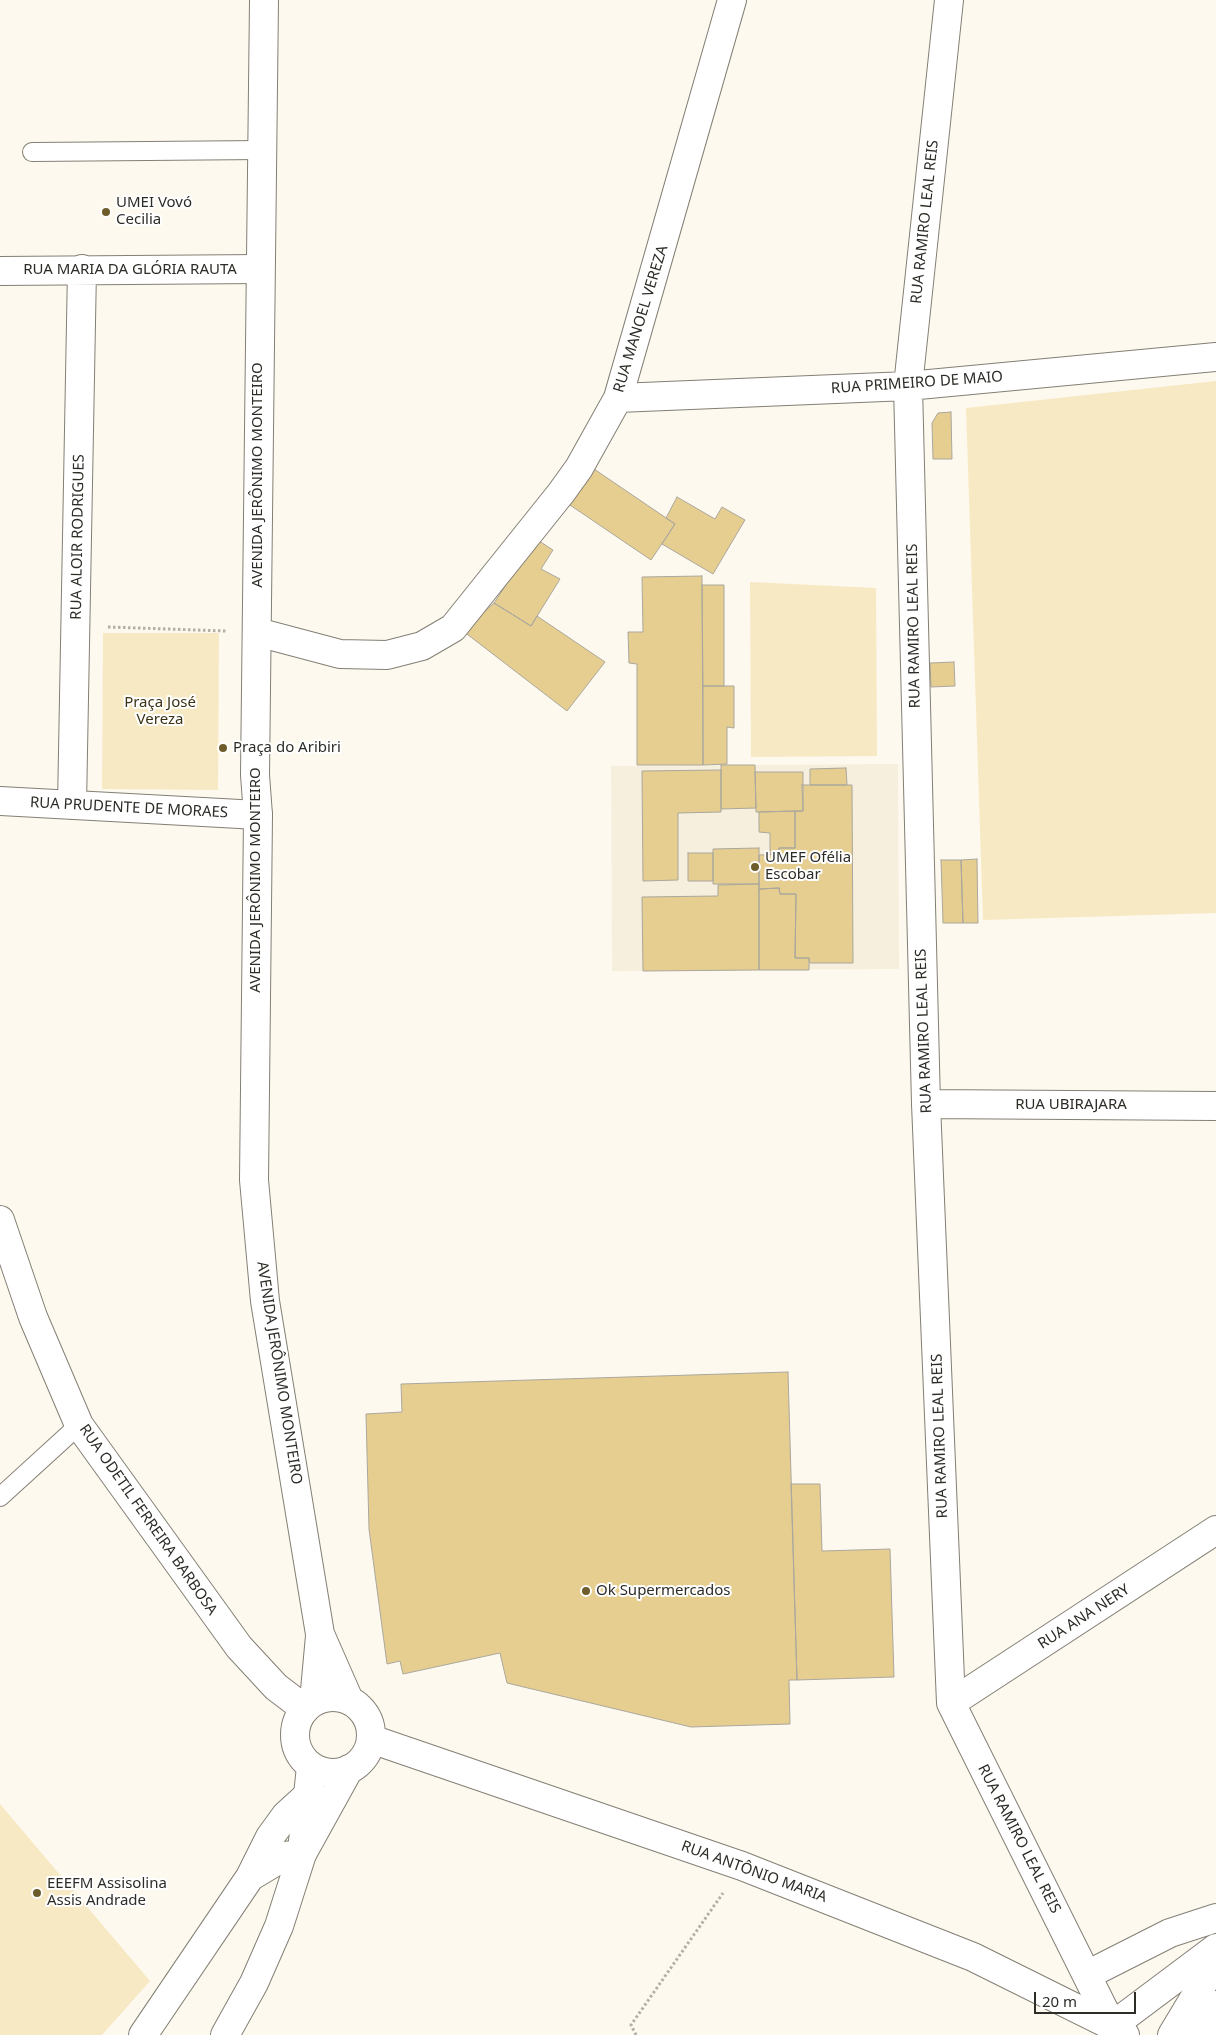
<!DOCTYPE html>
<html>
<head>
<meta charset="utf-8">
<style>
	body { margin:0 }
	#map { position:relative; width:1216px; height:2035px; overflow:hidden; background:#fef9ee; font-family:"Noto Sans",sans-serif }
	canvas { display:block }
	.scale { position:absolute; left:1034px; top:1992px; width:102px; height:22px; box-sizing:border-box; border:2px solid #2d2c27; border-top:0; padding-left:6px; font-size:15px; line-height:18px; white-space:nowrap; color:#2d2c27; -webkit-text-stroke:4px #fff; paint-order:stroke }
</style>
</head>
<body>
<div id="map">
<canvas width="1216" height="2035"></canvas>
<div class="scale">20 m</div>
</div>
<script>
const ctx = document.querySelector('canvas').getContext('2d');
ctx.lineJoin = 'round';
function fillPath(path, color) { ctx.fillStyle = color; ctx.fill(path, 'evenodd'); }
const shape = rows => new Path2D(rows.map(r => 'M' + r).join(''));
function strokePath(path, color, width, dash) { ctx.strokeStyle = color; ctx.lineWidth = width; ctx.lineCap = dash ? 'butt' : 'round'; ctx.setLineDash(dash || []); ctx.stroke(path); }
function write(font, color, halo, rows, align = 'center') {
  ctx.font = font + ' "Noto Sans",sans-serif'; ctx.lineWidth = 4; ctx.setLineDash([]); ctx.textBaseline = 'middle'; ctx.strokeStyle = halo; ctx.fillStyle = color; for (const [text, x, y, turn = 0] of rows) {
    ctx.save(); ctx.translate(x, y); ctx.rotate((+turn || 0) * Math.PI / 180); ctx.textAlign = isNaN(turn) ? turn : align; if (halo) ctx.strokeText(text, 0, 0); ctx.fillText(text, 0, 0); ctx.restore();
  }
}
const built = shape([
	[898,764,899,969,612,971,611,766]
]);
const green = shape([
	[1216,381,1216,913,983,920,966,408],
	[750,582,876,588,877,756,751,757],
	[103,633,219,633,218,790,102,789],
	[0,1804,150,1981,102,2035,0,2035]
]);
const building = shape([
	[951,412,952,459,933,459,932,423,938,413,951,412],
	[594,469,675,524,651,560,567,503,594,469],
	[677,497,715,519,722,507,745,520,713,574,662,544,675,524,666,518,677,497],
	[536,539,553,550,541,569,560,579,531,626,494,603,536,539],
	[702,576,703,765,637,765,637,664,629,663,628,632,643,632,642,577,702,576],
	[702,585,724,585,724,686,703,686,702,585],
	[494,603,531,626,537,616,605,662,567,711,463,631,494,603],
	[954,662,955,686,931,687,930,663,954,662],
	[703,686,734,686,734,728,727,727,727,764,703,765,703,686],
	[721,765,755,765,756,808,721,809,721,765],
	[846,768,847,785,810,785,810,769,846,768],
	[721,770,721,812,678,813,678,880,643,881,642,771,721,770],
	[755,772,803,772,803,811,756,812,755,772],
	[802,785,852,785,853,963,810,963,809,958,795,958,796,894,780,894,779,888,759,889,759,855,779,854,779,848,795,848,795,811,803,811,802,785],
	[795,811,795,848,779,848,779,854,770,854,770,833,759,832,759,812,795,811],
	[759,848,759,884,713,884,713,849,759,848],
	[688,853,713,853,713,881,688,881,688,853],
	[977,859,978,923,963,923,961,860,977,859],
	[941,860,961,860,963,923,943,923,941,860],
	[759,884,759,970,643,971,642,897,718,896,718,885,759,884],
	[779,888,780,894,796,894,795,958,809,958,809,970,759,970,759,889,779,888],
	[788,1372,797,1680,789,1680,790,1724,691,1727,507,1683,500,1653,403,1674,400,1661,387,1664,369,1529,366,1414,402,1412,401,1384,788,1372],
	[791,1484,820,1484,822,1551,890,1549,894,1677,797,1680,791,1484]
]);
const path = shape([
	[108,627,226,631],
	[636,2035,631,2025,723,1893]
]);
const lane = shape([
	[32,152,262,150],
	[0,1497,79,1425]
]);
const street = shape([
	[949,0,908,386,926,1104,951,1703,1112,2026,1216,1948],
	[0,271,260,269],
	[618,398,908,386,1216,357],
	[257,632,340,654,387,655,422,646,453,628,561,493,579,468,618,398,732,0],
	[0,801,258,815],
	[72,805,82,269],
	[926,1104,1216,1106],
	[0,1220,33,1317,79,1425,239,1647,276,1687,305,1709],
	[951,1703,1216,1530],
	[250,1877,285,1856,302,1854],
	[1087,1975,1170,1933,1216,1918],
	[143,2035,250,1877,270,1837,286,1815,308,1795]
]);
const secondary = shape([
	[264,0,255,775,258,815,254,1180,265,1301,320,1634,349,1700],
	'295 1735a38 38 0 1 1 76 0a38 38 0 1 1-76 0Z',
	[314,1701,320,1636],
	[371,1739,742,1866,973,1957,1112,2026,1125,2035],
	[303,1841,311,1767],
	[225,2035,254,1983,279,1926,302,1854,349,1769],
	[1172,2035,1216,1962],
	[1200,2035,1216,2005]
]);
const markers = [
	[106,212,5,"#6e5c2a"],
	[223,748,5,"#6e5c2a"],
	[755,867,5,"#6e5c2a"],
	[586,1591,5,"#6e5c2a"],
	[37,1893,5,"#6e5c2a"]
];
const poiNames = [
	["UMEI Vovó",116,203],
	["Cecilia",116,220],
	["Praça do Aribiri",233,748],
	["UMEF Ofélia",765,858],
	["Escobar",765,875],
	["Ok Supermercados",596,1591],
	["EEEFM Assisolina",47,1884],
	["Assis Andrade",47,1901]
];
const streetNames = [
	["RUA RAMIRO LEAL REIS",925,222,-84],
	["RUA MARIA DA GLÓRIA RAUTA",130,270],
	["RUA MANOEL VEREZA",641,319,-73],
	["RUA PRIMEIRO DE MAIO",917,383,-4],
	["AVENIDA JERÔNIMO MONTEIRO",258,475,-90],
	["RUA ALOIR RODRIGUES",78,537,-89],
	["RUA RAMIRO LEAL REIS",914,626,-91],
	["RUA PRUDENTE DE MORAES",129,808,3],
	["AVENIDA JERÔNIMO MONTEIRO",256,880,-90],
	["RUA RAMIRO LEAL REIS",924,1031,-92],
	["RUA UBIRAJARA",1071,1105],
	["AVENIDA JERÔNIMO MONTEIRO",279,1373,81],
	["RUA RAMIRO LEAL REIS",940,1436,-92],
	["RUA ODETIL FERREIRA BARBOSA",148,1520,55],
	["RUA ANA NERY",1084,1617,-33],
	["RUA RAMIRO LEAL REIS",1019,1839,63],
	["RUA ANTÔNIO MARIA",754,1872,20]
];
const parkNames = [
	["Praça José",160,703],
	["Vereza",160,720]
];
fillPath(built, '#f6efdd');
fillPath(green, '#f7e9c4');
fillPath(building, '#e5ce90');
strokePath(building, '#aba79d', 1);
strokePath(lane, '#837f75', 20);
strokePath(street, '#837f75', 30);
strokePath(secondary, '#837f75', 30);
strokePath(path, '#b2afa6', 3, [2.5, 2.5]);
strokePath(lane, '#fff', 18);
strokePath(street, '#fff', 28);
strokePath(secondary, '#fff', 28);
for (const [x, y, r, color] of markers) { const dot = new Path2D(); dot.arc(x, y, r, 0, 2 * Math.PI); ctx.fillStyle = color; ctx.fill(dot); strokePath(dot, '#fff', 2); }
write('15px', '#2d2c27', '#fff', poiNames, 'left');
write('15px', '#2d2c27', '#fff', streetNames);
write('15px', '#3b3115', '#fff', parkNames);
</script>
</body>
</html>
